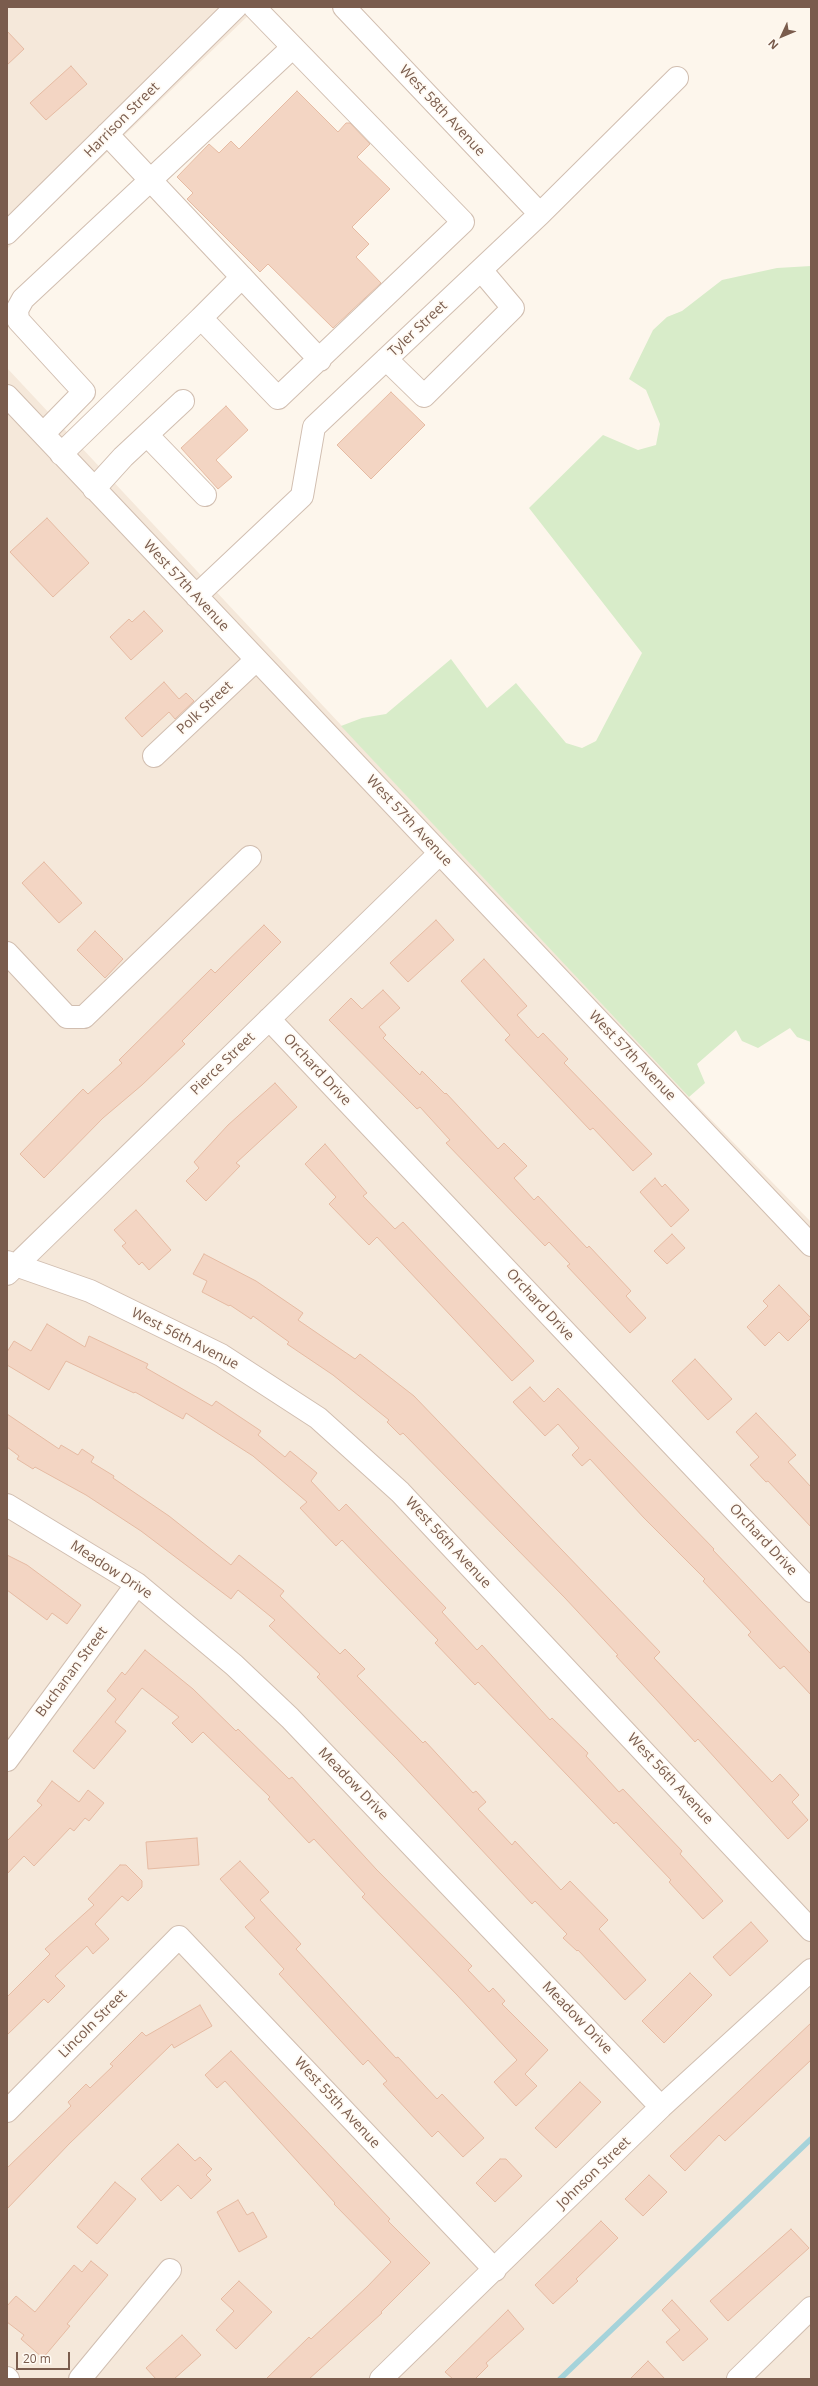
<!DOCTYPE html>
<html>
<head>
<meta charset="utf-8">
<style>
	body { margin:0 }
	#map { position:relative; width:818px; height:2386px; overflow:hidden; background:#fdf6ec; font-family:"Open Sans",sans-serif }
	canvas { display:block }
	.frame { position:absolute; inset:0; border:8px solid #7a5c4d; pointer-events:none }
	.north { position:absolute; left:762px; top:16px; width:40px; height:40px; -webkit-text-stroke:3px #fffaf3; paint-order:stroke; rotate:226deg; font-size:11px; font-weight:700; line-height:16px; text-align:center; color:#7a5c4d }
	.north::after { content:''; display:block; margin:auto; width:14px; height:18px; background:#7a5c4d; clip-path:polygon(50% 0,100% 100%,50% 72%,0 100%) }
	.scale { position:absolute; left:16px; top:2352px; width:54px; height:18px; box-sizing:border-box; border:2px solid #7a5c4d; border-top:0; padding-left:5px; font-size:12px; line-height:14px; white-space:nowrap; color:#7a5c4d; -webkit-text-stroke:3px #fffaf3; paint-order:stroke }
</style>
</head>
<body>
<div id="map">
<canvas width="818" height="2386"></canvas>
<div class="frame"></div>
<div class="north">N</div>
<div class="scale">20 m</div>
</div>
<script>
const ctx = document.querySelector('canvas').getContext('2d');
ctx.lineJoin = 'round';
function fillPath(path, color) { ctx.fillStyle = color; ctx.fill(path, 'evenodd'); }
const shape = rows => new Path2D(rows.map(r => 'M' + r).join(''));
function strokePath(path, color, width, dash) { ctx.strokeStyle = color; ctx.lineWidth = width; ctx.lineCap = dash ? 'butt' : 'round'; ctx.setLineDash(dash || []); ctx.stroke(path); }
function write(font, color, halo, rows, align = 'center') {
  ctx.font = font + ' "Open Sans",sans-serif'; ctx.lineWidth = 3.5; ctx.setLineDash([]); ctx.textBaseline = 'middle'; ctx.strokeStyle = halo; ctx.fillStyle = color; for (const [text, x, y, turn = 0] of rows) {
    ctx.save(); ctx.translate(x, y); ctx.rotate((+turn || 0) * Math.PI / 180); ctx.textAlign = isNaN(turn) ? turn : align; if (halo) ctx.strokeText(text, 0, 0); ctx.fillText(text, 0, 0); ctx.restore();
  }
}
const residential = shape([
	[7,7,257,7,7,249],
	[7,368,689,1097,811,1222,811,2379,7,2379]
]);
const green = shape([
	[811,266,811,1042,797,1037,790,1028,758,1048,742,1041,736,1030,697,1064,705,1083,689,1097,341,726,362,718,386,714,451,659,487,708,516,683,566,743,582,748,596,741,642,653,529,508,603,435,638,450,656,445,660,424,646,390,629,379,653,330,667,317,682,311,722,280,777,268]
]);
const stream = shape([
	[560,2379,811,2139]
]);
const building = shape([
	[7,31,24,49,7,65,7,31],
	[71,66,87,84,46,120,30,103,71,66],
	[297,91,338,132,346,123,350,123,370,144,357,157,390,189,352,227,369,244,356,257,381,283,333,328,268,264,260,272,187,199,193,193,177,177,209,144,219,153,231,141,239,149,297,91],
	[391,392,425,425,371,479,337,445,391,392],
	[226,406,248,430,216,460,232,477,218,489,181,448,226,406],
	[47,518,89,563,53,597,10,552,47,518],
	[144,611,163,631,131,660,110,637,129,619,132,622,144,611],
	[164,682,179,699,186,693,194,701,175,719,169,712,142,737,125,718,164,682],
	[44,862,82,903,59,923,22,883,44,862],
	[436,920,454,940,408,982,390,963,436,920],
	[264,925,281,942,182,1041,185,1044,142,1085,103,1118,44,1178,20,1154,83,1089,88,1094,122,1063,119,1060,211,969,215,973,264,925],
	[95,931,123,959,105,978,77,950,95,931],
	[484,959,527,1006,517,1015,538,1038,543,1033,568,1059,564,1063,652,1154,633,1171,593,1128,590,1130,505,1040,510,1035,461,981,484,959],
	[383,990,400,1008,379,1027,386,1035,383,1038,420,1075,422,1071,445,1094,446,1093,498,1149,504,1143,527,1166,514,1178,534,1200,538,1196,587,1248,589,1246,631,1291,626,1296,646,1318,630,1333,567,1266,570,1264,549,1242,545,1246,446,1143,450,1140,420,1107,417,1109,329,1020,351,998,362,1009,383,990],
	[275,1083,297,1107,236,1163,240,1166,206,1201,186,1181,199,1168,194,1162,228,1125,275,1083],
	[325,1144,367,1193,363,1196,395,1229,403,1222,534,1361,512,1381,377,1237,369,1245,329,1204,336,1197,305,1164,325,1144],
	[655,1178,662,1187,665,1184,689,1210,671,1227,640,1192,655,1178],
	[136,1210,171,1250,149,1270,142,1262,139,1265,122,1246,126,1243,114,1230,136,1210],
	[672,1234,685,1248,667,1264,654,1251,672,1234],
	[204,1254,256,1281,303,1313,298,1320,355,1359,360,1354,414,1396,660,1652,654,1658,772,1782,780,1774,799,1795,792,1802,808,1820,788,1839,698,1739,695,1742,654,1697,616,1656,618,1655,565,1598,403,1433,400,1435,387,1422,389,1420,333,1375,287,1344,289,1342,253,1316,251,1319,230,1305,229,1306,202,1292,207,1281,193,1274,204,1254],
	[779,1285,811,1318,788,1341,779,1332,765,1346,747,1327,768,1306,763,1301,779,1285],
	[47,1324,85,1347,89,1336,148,1364,146,1368,212,1406,216,1401,261,1431,258,1435,285,1457,290,1451,317,1473,311,1481,339,1511,346,1504,446,1608,442,1612,477,1650,482,1645,550,1720,552,1718,588,1753,586,1756,619,1792,623,1789,682,1851,680,1854,723,1901,703,1919,669,1882,671,1880,616,1822,614,1824,478,1682,475,1685,435,1643,438,1640,342,1540,336,1546,300,1508,307,1502,253,1456,186,1413,183,1419,135,1392,134,1393,66,1361,49,1390,7,1365,7,1352,14,1341,31,1351,47,1324],
	[695,1359,732,1399,708,1420,672,1381,695,1359],
	[530,1387,544,1402,558,1388,714,1549,713,1550,811,1654,811,1695,784,1666,780,1669,748,1635,751,1632,703,1581,705,1579,644,1518,590,1459,582,1466,572,1455,579,1448,558,1424,545,1436,513,1402,530,1387],
	[756,1413,796,1455,788,1462,811,1487,811,1527,768,1481,766,1482,750,1465,759,1457,736,1432,756,1413],
	[7,1414,59,1449,61,1445,78,1455,82,1449,94,1457,91,1462,114,1476,113,1478,169,1516,231,1565,239,1555,284,1591,280,1596,340,1654,345,1649,365,1669,357,1676,423,1743,425,1741,473,1793,476,1791,486,1802,478,1809,512,1845,515,1841,561,1890,570,1881,608,1920,599,1929,646,1980,625,2000,578,1950,577,1951,563,1938,567,1934,535,1901,532,1904,397,1759,317,1677,320,1674,269,1626,275,1620,238,1590,231,1599,141,1531,86,1495,35,1467,33,1469,17,1459,19,1456,7,1447,7,1414],
	[7,1555,27,1565,81,1605,67,1624,52,1613,47,1620,7,1590,7,1555],
	[145,1650,193,1689,236,1731,238,1729,289,1779,292,1777,376,1869,472,1966,468,1970,489,1992,493,1988,505,2001,502,2004,548,2050,525,2074,537,2086,516,2106,494,2082,517,2060,457,1995,362,1897,365,1894,314,1839,309,1843,268,1799,270,1797,203,1732,192,1743,172,1723,179,1717,142,1688,115,1722,126,1731,94,1769,73,1751,116,1699,107,1691,122,1672,125,1675,145,1650],
	[52,1781,79,1802,88,1790,104,1803,89,1821,85,1818,74,1831,70,1828,34,1866,24,1856,7,1874,7,1841,42,1805,37,1801,52,1781],
	[197,1838,199,1865,148,1869,146,1842,197,1838],
	[240,1861,269,1892,260,1900,301,1944,296,1949,396,2058,398,2057,437,2099,442,2094,484,2138,463,2157,438,2131,432,2137,383,2084,387,2081,368,2060,363,2065,279,1974,284,1969,245,1927,255,1918,220,1879,240,1861],
	[120,1865,126,1865,142,1881,142,1887,128,1901,122,1896,95,1924,109,1939,93,1954,87,1946,55,1976,65,1986,48,2003,44,1999,7,2035,7,1997,50,1954,45,1949,94,1905,88,1899,120,1865],
	[751,1922,768,1941,730,1976,713,1957,751,1922],
	[690,1973,712,1995,664,2043,642,2021,690,1973],
	[200,2005,212,2026,174,2048,172,2044,69,2144,7,2209,7,2168,71,2106,68,2102,86,2084,90,2088,113,2066,110,2064,142,2032,146,2036,200,2005],
	[811,2023,811,2060,725,2141,719,2135,685,2171,670,2156,811,2023],
	[231,2051,390,2219,388,2221,430,2263,381,2312,382,2313,309,2379,266,2379,309,2337,311,2339,367,2287,391,2262,334,2204,335,2203,225,2081,217,2088,205,2075,231,2051],
	[580,2082,601,2102,556,2148,535,2128,580,2082],
	[178,2144,195,2161,200,2157,212,2169,206,2175,211,2180,191,2199,178,2185,161,2201,141,2179,178,2144],
	[500,2159,506,2159,522,2176,495,2202,476,2183,500,2159],
	[649,2175,667,2192,643,2216,625,2199,649,2175],
	[115,2182,136,2199,97,2244,77,2227,115,2182],
	[238,2200,247,2215,253,2212,267,2237,239,2252,217,2212,238,2200],
	[601,2221,618,2238,576,2279,578,2281,553,2304,535,2285,601,2221],
	[791,2229,809,2248,728,2321,710,2301,791,2229],
	[91,2261,108,2275,67,2324,70,2326,43,2358,21,2339,24,2335,7,2322,7,2306,16,2296,35,2312,74,2265,82,2272,91,2261],
	[239,2281,272,2312,236,2349,216,2330,234,2311,221,2299,239,2281],
	[672,2300,708,2339,683,2361,666,2342,680,2330,662,2310,672,2300],
	[508,2310,524,2329,486,2363,488,2366,475,2379,453,2379,445,2372,508,2310],
	[182,2335,201,2355,174,2379,156,2379,146,2368,182,2335],
	[648,2361,665,2379,630,2379,648,2361]
]);
const minor = shape([
	[344,7,540,214],
	[107,134,320,360],
	[7,233,236,7],
	[201,318,242,277],
	[386,359,424,396,513,308,481,270],
	[7,396,811,1245],
	[43,434,84,392,18,320,17,310,23,299,293,47],
	[147,435,205,495],
	[61,454,201,318,278,398,463,222,254,7],
	[94,489,123,457,183,401],
	[196,596,302,496,314,427,540,214,677,78],
	[154,756,256,660],
	[7,953,67,1017,84,1017,250,857],
	[269,1019,811,1591],
	[7,1262,90,1291,221,1355,318,1418,400,1492,811,1930],
	[7,1274,439,854],
	[7,1505,137,1584,234,1665,290,1718,661,2107],
	[7,1760,137,1584],
	[7,2111,179,1937,495,2270],
	[7,2378,8,2379],
	[80,2379,170,2270],
	[381,2379,661,2107,811,1970],
	[738,2379,811,2308]
]);
const streetNames = [
	["West 58th Avenue",442,111,47],
	["Harrison Street",122,120,-45],
	["Tyler Street",418,329,-43],
	["West 57th Avenue",186,586,47],
	["Polk Street",205,708,-43],
	["West 57th Avenue",409,821,47],
	["West 57th Avenue",632,1056,46],
	["Pierce Street",223,1064,-44],
	["Orchard Drive",317,1070,47],
	["Orchard Drive",540,1305,47],
	["West 56th Avenue",185,1339,27],
	["Orchard Drive",763,1540,47],
	["West 56th Avenue",448,1543,47],
	["Meadow Drive",111,1570,33],
	["Buchanan Street",72,1672,-53],
	["West 56th Avenue",670,1779,47],
	["Meadow Drive",353,1784,46],
	["Meadow Drive",577,2018,46],
	["Lincoln Street",93,2024,-45],
	["West 55th Avenue",337,2103,47],
	["Johnson Street",594,2173,-44]
];
fillPath(residential, '#f5e8da');
fillPath(green, '#d8ecc9');
strokePath(stream, '#a5d3da', 5.5);
fillPath(building, '#f3d5c3');
strokePath(building, '#e6bba3', 1);
strokePath(minor, '#d1beb0', 24);
strokePath(minor, '#fff', 22);
write('14px', '#7a5c4d', '#fffaf3', streetNames);
</script>
</body>
</html>
